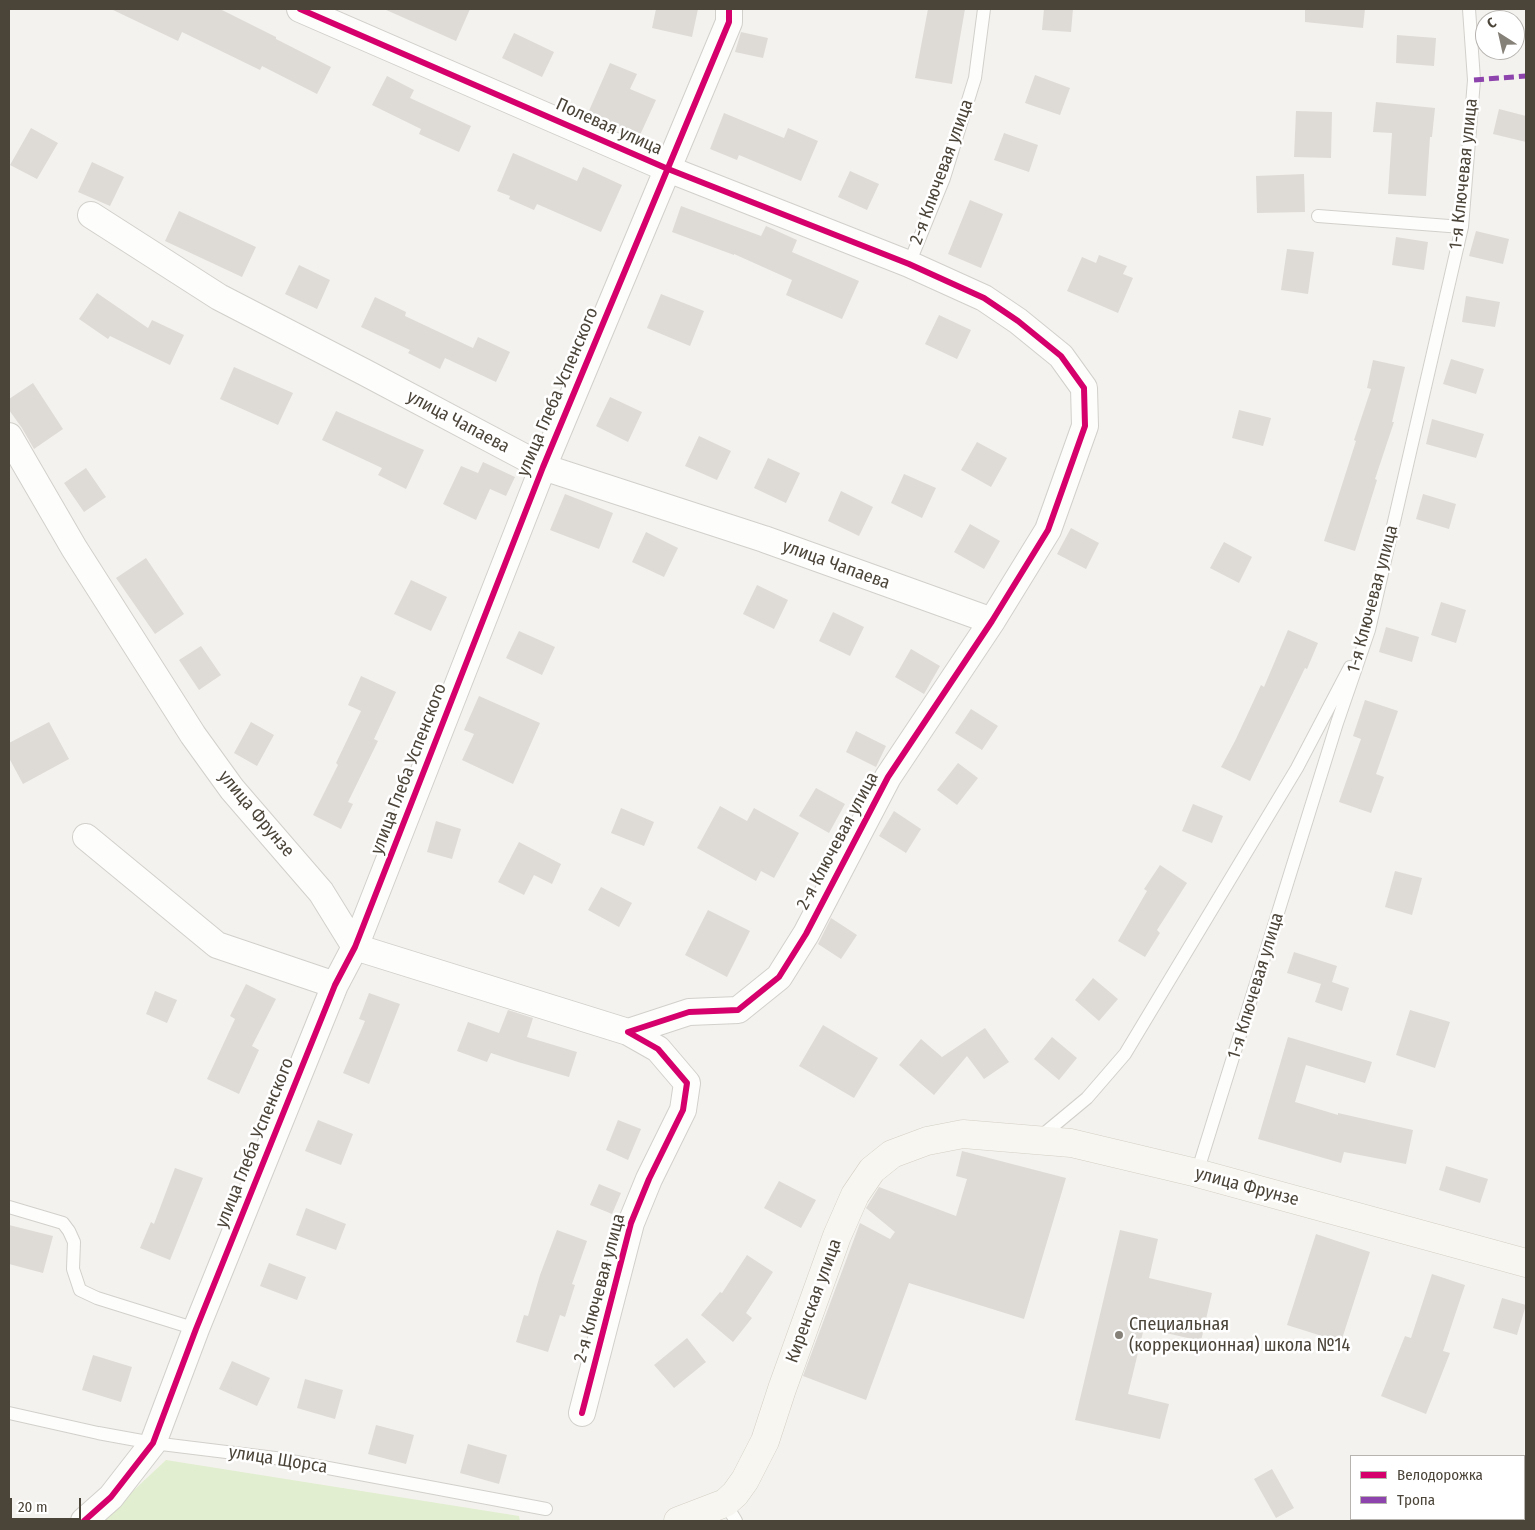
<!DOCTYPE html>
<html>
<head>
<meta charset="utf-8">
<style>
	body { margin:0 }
	#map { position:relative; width:1535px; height:1530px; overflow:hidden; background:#f4f2ee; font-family:"Fira Sans Condensed",sans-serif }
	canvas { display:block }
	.frame { position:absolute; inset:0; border:10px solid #4b4439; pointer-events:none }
	.legend { position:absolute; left:1350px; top:1455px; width:175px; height:65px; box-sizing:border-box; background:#fff; border:1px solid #b7b4b0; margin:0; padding:6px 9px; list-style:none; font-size:15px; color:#4b4439 }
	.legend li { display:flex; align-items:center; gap:10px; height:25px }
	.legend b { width:25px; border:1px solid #b7b4b0 }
	.north { position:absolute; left:1475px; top:10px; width:50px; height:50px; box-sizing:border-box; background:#fff; border:1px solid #b7b4b0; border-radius:50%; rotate:325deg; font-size:14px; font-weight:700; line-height:20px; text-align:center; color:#4b4439 }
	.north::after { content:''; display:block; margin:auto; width:18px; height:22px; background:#868178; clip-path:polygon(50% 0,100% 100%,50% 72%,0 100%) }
	.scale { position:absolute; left:10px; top:1498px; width:71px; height:22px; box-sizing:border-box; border:2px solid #4b4439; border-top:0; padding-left:6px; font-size:15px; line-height:18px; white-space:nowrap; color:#4b4439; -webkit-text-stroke:4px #fff; paint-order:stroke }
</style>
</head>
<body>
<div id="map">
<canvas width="1535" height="1530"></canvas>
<div class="frame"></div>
<ul class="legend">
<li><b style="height:6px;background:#d6006c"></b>Велодорожка</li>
<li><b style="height:6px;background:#8e44ad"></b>Тропа</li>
</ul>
<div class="north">С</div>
<div class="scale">20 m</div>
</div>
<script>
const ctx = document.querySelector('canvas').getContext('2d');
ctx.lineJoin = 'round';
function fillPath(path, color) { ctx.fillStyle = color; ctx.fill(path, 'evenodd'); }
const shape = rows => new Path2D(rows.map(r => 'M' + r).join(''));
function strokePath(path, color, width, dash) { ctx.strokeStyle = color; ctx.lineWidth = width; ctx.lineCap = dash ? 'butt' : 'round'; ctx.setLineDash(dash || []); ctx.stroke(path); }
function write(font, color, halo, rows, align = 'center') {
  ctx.font = font + ' "Fira Sans Condensed",sans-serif'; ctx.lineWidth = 5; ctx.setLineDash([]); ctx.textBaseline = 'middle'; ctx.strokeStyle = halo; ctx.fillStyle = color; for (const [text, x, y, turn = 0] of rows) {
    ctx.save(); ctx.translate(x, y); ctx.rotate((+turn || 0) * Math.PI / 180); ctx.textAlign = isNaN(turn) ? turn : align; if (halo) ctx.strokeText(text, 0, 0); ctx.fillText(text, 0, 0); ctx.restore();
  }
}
const green = shape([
	[166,1460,519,1516,520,1521,101,1521]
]);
const building = shape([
	[111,9,220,9,276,37,276,39,331,67,317,94,262,66,260,70,182,32,178,41],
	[384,9,470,9,456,41],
	[656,9,698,9,692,37,652,28],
	[928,9,965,9,952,84,915,78],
	[1044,9,1073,9,1071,32,1042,30],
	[1305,9,1365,9,1363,28,1305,22],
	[741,32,768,38,763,58,735,52],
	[514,33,554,52,542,77,502,58],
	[1397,35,1436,38,1434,66,1396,63],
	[610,63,637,74,630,89,656,100,640,135,588,113],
	[1035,75,1070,88,1060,115,1025,103],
	[387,76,414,90,410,98,471,126,459,152,419,134,421,129,372,105],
	[1376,102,1435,108,1432,137,1430,137,1426,196,1388,194,1392,133,1373,132],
	[1499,109,1526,116,1526,142,1493,134],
	[1296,111,1332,112,1331,158,1294,157],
	[724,113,784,138,788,128,818,141,801,181,739,155,737,160,710,149],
	[31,128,58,143,37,179,10,165],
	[1004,133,1038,145,1029,172,994,160],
	[513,153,577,181,583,167,622,185,601,232,537,204,534,210,509,199,510,196,497,191],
	[92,162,124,177,110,206,78,192],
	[850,171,879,184,867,210,838,197],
	[1304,174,1305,212,1257,213,1256,176],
	[970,200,1003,214,981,268,948,254],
	[681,206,761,236,766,226,797,240,792,252,859,281,842,319,786,295,792,280,734,254,734,255,672,232],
	[179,211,256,247,242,277,165,241],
	[1476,231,1509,239,1503,264,1469,256],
	[1396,237,1428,242,1424,270,1392,265],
	[1287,249,1314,252,1308,294,1281,290],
	[1099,255,1127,266,1123,274,1133,278,1118,313,1067,291,1082,257,1096,263],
	[299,265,330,280,317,309,285,294],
	[97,293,148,328,152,320,184,335,170,365,110,336,108,339,79,319],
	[661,294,704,311,690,346,647,328],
	[1466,296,1500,302,1495,327,1462,322],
	[375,297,406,312,405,316,473,348,478,337,510,352,496,382,445,358,440,369,408,353,410,350,361,327],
	[939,315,971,330,957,359,925,344],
	[1451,359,1484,369,1476,394,1443,384],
	[1373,360,1405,367,1392,422,1394,422,1375,479,1377,480,1355,551,1324,541,1356,441,1354,440,1371,389,1367,388],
	[234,367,293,393,278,425,220,399],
	[33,383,63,429,34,449,22,428,9,410,9,399],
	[610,397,642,412,628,442,596,426],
	[1239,410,1271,418,1263,446,1232,438],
	[336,411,424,450,406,489,378,475,382,468,322,440],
	[1432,419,1484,434,1476,458,1426,444],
	[699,436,731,451,717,480,685,466],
	[977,442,1007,458,991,487,961,470],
	[768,458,800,473,786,503,754,488],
	[483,462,515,477,506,496,490,489,476,520,443,504,461,466,478,473],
	[86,468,106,497,84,512,64,483],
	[904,474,936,488,922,518,891,503],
	[841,491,873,507,859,536,828,521],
	[565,494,613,513,599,549,550,530],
	[1423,494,1456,504,1449,529,1416,519],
	[970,524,1000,541,984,569,954,552],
	[1071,528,1099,543,1086,569,1057,554],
	[646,532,678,548,664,577,632,562],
	[1224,542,1252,557,1239,583,1210,568],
	[146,558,184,614,155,634,116,578],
	[411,580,447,597,431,631,394,614],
	[757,585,788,600,774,629,743,614],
	[1441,602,1466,610,1456,643,1431,635],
	[833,612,864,627,850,656,819,641],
	[1386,627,1419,637,1412,662,1379,652],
	[1288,630,1318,643,1307,669,1305,668,1250,781,1221,767,1235,741,1261,685,1264,687],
	[519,631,555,647,542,675,506,658],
	[201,646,221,675,199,690,179,660],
	[911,649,940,666,924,694,895,677],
	[361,676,396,692,374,739,378,741,348,802,353,804,341,829,313,815,338,765,336,763,361,711,348,705],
	[479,696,540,723,513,784,462,760,474,734,464,730],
	[1365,700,1398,711,1376,774,1384,777,1371,813,1339,802,1361,739,1353,736],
	[971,709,998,726,982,750,955,733],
	[49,722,69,759,23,784,9,758,9,743],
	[251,722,274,735,257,766,234,753],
	[856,731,886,746,876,767,846,752],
	[958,763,978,778,957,805,937,790],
	[816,788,845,804,829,833,799,816],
	[1193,804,1223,816,1212,843,1182,831],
	[720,806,747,821,754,808,799,833,774,878,761,871,756,881,697,848],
	[621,808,654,822,644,846,611,833],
	[894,811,921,829,906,853,879,836],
	[436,821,461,829,452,859,427,852],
	[519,842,561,864,552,884,534,875,524,895,498,882],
	[1160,865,1187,883,1157,930,1160,933,1145,957,1118,941,1147,891,1144,889],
	[1395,871,1422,878,1412,915,1385,907],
	[601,887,632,903,619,927,588,910],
	[708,910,750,931,727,977,685,955],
	[831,918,857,935,841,959,818,944],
	[1294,952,1337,966,1332,982,1349,988,1342,1011,1315,1002,1321,984,1287,973],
	[1093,978,1118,999,1099,1021,1075,1000],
	[246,984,276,999,252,1046,259,1050,239,1094,207,1079,235,1019,230,1016],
	[155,991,177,1000,167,1023,146,1014],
	[369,993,400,1004,369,1084,343,1073,365,1021,359,1019],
	[508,1010,533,1018,527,1037,577,1052,569,1077,518,1062,491,1053,487,1062,457,1051,468,1022,499,1033],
	[1410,1010,1450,1022,1435,1068,1396,1055],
	[823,1025,878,1058,854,1098,799,1066],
	[985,1028,1009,1062,984,1079,967,1056,934,1095,899,1065,921,1039,942,1057],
	[1052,1037,1077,1058,1059,1080,1034,1059],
	[1288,1037,1372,1062,1365,1083,1306,1065,1295,1102,1338,1115,1338,1113,1413,1130,1406,1164,1344,1152,1341,1163,1258,1139],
	[318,1120,353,1134,341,1165,305,1151],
	[618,1120,641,1129,628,1160,606,1150],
	[962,1151,1066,1178,1024,1319,909,1283,866,1400,803,1376,860,1223,890,1239,895,1232,866,1208,879,1187,956,1216,967,1179,956,1176],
	[1446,1166,1488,1179,1480,1203,1439,1190],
	[175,1168,203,1178,170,1260,140,1248,151,1222,154,1224],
	[779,1181,816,1200,801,1228,764,1208],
	[599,1184,621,1193,612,1214,590,1205],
	[306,1208,346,1224,336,1250,296,1235],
	[9,1225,53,1236,43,1273,9,1264],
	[557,1230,587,1241,572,1284,575,1285,565,1317,560,1315,548,1352,516,1342,524,1315,528,1316,540,1275],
	[1120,1230,1158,1239,1149,1278,1212,1293,1201,1341,1144,1328,1128,1394,1169,1404,1160,1439,1075,1420],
	[1316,1234,1370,1252,1341,1342,1287,1325],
	[747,1255,773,1272,746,1313,752,1318,733,1342,701,1315,720,1292,722,1293],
	[269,1263,306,1277,297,1300,260,1286],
	[1432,1274,1465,1285,1443,1351,1450,1353,1426,1414,1381,1396,1405,1336,1411,1338],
	[1502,1298,1526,1305,1517,1335,1493,1328],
	[687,1338,706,1362,674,1388,654,1365],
	[93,1355,132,1367,121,1402,82,1390],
	[232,1361,270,1378,257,1406,219,1389],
	[305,1379,343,1390,335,1419,297,1408],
	[376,1425,414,1435,406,1464,368,1454],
	[468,1444,507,1455,499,1484,460,1473],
	[1272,1469,1294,1508,1276,1518,1254,1479]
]);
const lane = shape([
	[1318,216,1462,227],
	[909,264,944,178,975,78,984,9],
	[1040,1137,1087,1098,1125,1054,1297,768,1350,667],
	[1197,1173,1337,723,1369,630,1462,227,1474,80,1469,9],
	[9,1207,63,1223,69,1231,74,1242,73,1269,80,1290,97,1298,196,1329],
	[9,1413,98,1433,153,1443,275,1458,546,1509],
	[725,1503,736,1521]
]);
const street = shape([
	[300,9,668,169,909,264,984,298,1018,321,1061,356,1084,388,1085,426,1048,530,992,621,888,777,806,934,779,977,738,1010,689,1012,628,1032,658,1049,687,1083,683,1110,649,1179,631,1223,582,1413],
	[91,215,219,297,366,373,543,467,764,539,992,621],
	[9,436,74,548,193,735,232,789,321,892,355,947,628,1032],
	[86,837,217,945,335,985],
	[84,1521,111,1497,153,1443,196,1329,335,985,355,947,543,467,729,22,729,9]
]);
const secondary = shape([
	[678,1521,725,1503,735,1494,745,1480,765,1441,782,1389,837,1236,855,1195,872,1170,892,1154,927,1141,963,1134,1071,1143,1197,1173,1526,1263]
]);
const quiet = shape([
	[1474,80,1526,76]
]);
const cycleway = shape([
	[300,9,668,169,909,264,984,298,1018,321,1061,356,1084,388,1085,426,1048,530,992,621,888,777,806,934,779,977,738,1010,689,1012,628,1032,658,1049,687,1083,683,1110,649,1179,631,1223,582,1413],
	[84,1521,111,1497,153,1443,196,1329,335,985,355,947,543,467,729,22,729,9]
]);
const markers = [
	[1119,1335,5,"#868178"]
];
const streetNames = [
	["Полевая улица",609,127,24],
	["2-я Ключевая улица",942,172,-70],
	["1-я Ключевая улица",1464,174,-84],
	["улица Глеба Успенского",558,392,-67],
	["улица Чапаева",458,422,28],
	["улица Чапаева",836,565,20],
	["1-я Ключевая улица",1373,599,-75],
	["улица Глеба Успенского",409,769,-69],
	["улица Фрунзе",256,814,50],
	["2-я Ключевая улица",838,841,-62],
	["1-я Ключевая улица",1256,986,-73],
	["улица Глеба Успенского",255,1143,-68],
	["улица Фрунзе",1247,1187,15],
	["2-я Ключевая улица",600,1288,-75],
	["Киренская улица",814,1301,-70],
	["улица Щорса",278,1460,9]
];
const poiNames = [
	["Специальная",1129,1325],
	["(коррекционная) школа №14",1129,1346]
];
fillPath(green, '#e1eecf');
fillPath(building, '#dedbd6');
strokePath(lane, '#d2d0cb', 14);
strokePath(street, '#d2d0cb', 28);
strokePath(secondary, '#d3cfc5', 29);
strokePath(lane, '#fdfdfc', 12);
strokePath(street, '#fdfdfc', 26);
strokePath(secondary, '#f7f6f1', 28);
strokePath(quiet, '#8e44ad', 5, [10, 5]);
strokePath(cycleway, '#d6006c', 6);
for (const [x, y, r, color] of markers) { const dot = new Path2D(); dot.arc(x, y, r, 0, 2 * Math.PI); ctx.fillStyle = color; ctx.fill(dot); strokePath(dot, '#fff', 2); }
write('18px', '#4b4439', '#fff', streetNames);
write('18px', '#4b4439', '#fff', poiNames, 'left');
</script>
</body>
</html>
